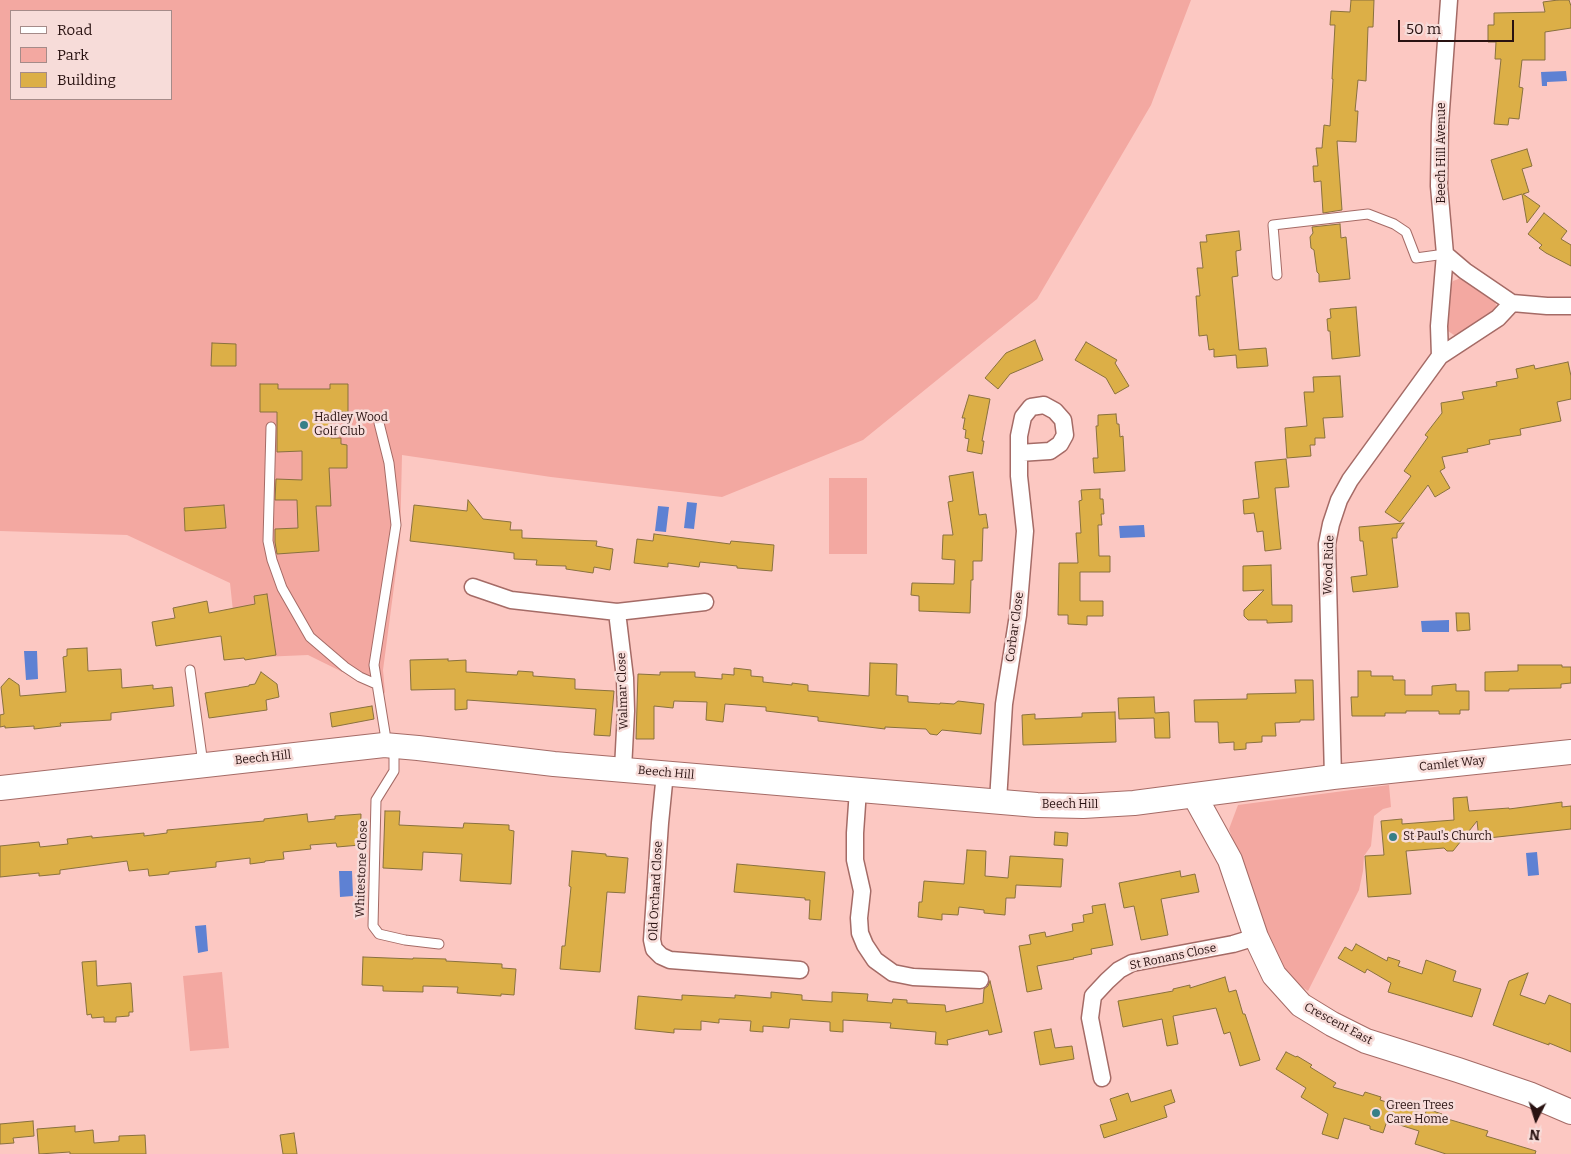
<!DOCTYPE html>
<html>
<head>
<meta charset="utf-8">
<style>
	body { margin:0 }
	#map { position:relative; width:1571px; height:1154px; overflow:hidden; background:#fcc8c2; font-family:Bitter,serif }
	canvas { display:block }
	.legend { position:absolute; left:10px; top:10px; width:162px; height:90px; box-sizing:border-box; background:#f7dcd9; border:1px solid #a58b89; margin:0; padding:6px 9px; list-style:none; font-size:15px; color:#291211 }
	.legend li { display:flex; align-items:center; gap:10px; height:25px }
	.legend b { width:25px; border:1px solid #a58b89 }
	.north { position:absolute; left:1511px; top:1094px; width:50px; height:50px; -webkit-text-stroke:4px #f7dcd9; paint-order:stroke; rotate:185deg; font-size:14px; font-weight:700; line-height:20px; text-align:center; color:#291211 }
	.north::after { content:''; display:block; margin:auto; width:18px; height:22px; background:#291211; clip-path:polygon(50% 0,100% 100%,50% 72%,0 100%) }
	.scale { position:absolute; left:1398px; top:20px; width:116px; height:22px; box-sizing:border-box; border:2px solid #291211; border-top:0; padding-left:6px; font-size:15px; line-height:18px; white-space:nowrap; color:#291211; -webkit-text-stroke:4px #f7dcd9; paint-order:stroke }
</style>
</head>
<body>
<div id="map">
<canvas width="1571" height="1154"></canvas>
<ul class="legend">
<li><b style="height:6px;background:#fff"></b>Road</li>
<li><b style="height:14px;background:#f3a8a1"></b>Park</li>
<li><b style="height:14px;background:#dcaf47"></b>Building</li>
</ul>
<div class="north">N</div>
<div class="scale">50 m</div>
</div>
<script>
const ctx = document.querySelector('canvas').getContext('2d');
ctx.lineJoin = 'round';
function fillPath(path, color) { ctx.fillStyle = color; ctx.fill(path, 'evenodd'); }
const shape = rows => new Path2D(rows.map(r => 'M' + r).join(''));
function strokePath(path, color, width, dash) { ctx.strokeStyle = color; ctx.lineWidth = width; ctx.lineCap = dash ? 'butt' : 'round'; ctx.setLineDash(dash || []); ctx.stroke(path); }
function write(font, color, halo, rows, align = 'center') {
  ctx.font = font + ' Bitter,serif'; ctx.lineWidth = 5; ctx.setLineDash([]); ctx.textBaseline = 'middle'; ctx.strokeStyle = halo; ctx.fillStyle = color; for (const [text, x, y, turn = 0] of rows) {
    ctx.save(); ctx.translate(x, y); ctx.rotate((+turn || 0) * Math.PI / 180); ctx.textAlign = isNaN(turn) ? turn : align; if (halo) ctx.strokeText(text, 0, 0); ctx.fillText(text, 0, 0); ctx.restore();
  }
}
const green = shape([
	[0,0,1191,0,1151,105,1037,299,863,440,722,497,551,477,402,455,400,541,383,670,385,693,308,655,238,658,230,583,127,535,0,531],
	[11,11,171,11,171,99,11,99],
	[1461,278,1495,300,1496,306,1495,310,1458,335,1454,335,1448,331,1446,326,1451,285,1453,281],
	[829,478,867,478,867,554,829,554],
	[1389,785,1391,807,1383,809,1374,816,1371,846,1364,856,1363,871,1359,890,1308,991,1278,971,1229,829,1238,805],
	[222,972,229,1048,190,1051,183,976]
]);
const water = shape([
	[1566,71,1567,81,1547,82,1547,86,1542,86,1541,72],
	[687,502,697,503,694,529,684,528],
	[658,506,669,507,666,532,655,531],
	[1144,525,1145,537,1120,538,1119,526],
	[1449,620,1449,632,1422,632,1421,621],
	[24,651,37,651,38,679,26,680],
	[1537,852,1539,875,1528,876,1526,853],
	[339,871,352,871,353,896,340,897],
	[206,925,208,951,198,953,195,926]
]);
const building = shape([
	[1351,0,1374,0,1373,27,1368,27,1366,81,1358,80,1355,111,1358,111,1356,142,1337,141,1342,210,1323,213,1321,181,1314,182,1313,166,1318,166,1316,148,1322,148,1324,125,1330,126,1333,79,1332,79,1335,25,1330,25,1331,11,1350,12,1351,0],
	[1558,0,1569,0,1571,6,1571,28,1545,32,1545,60,1522,60,1519,87,1523,88,1519,119,1509,118,1508,125,1494,124,1501,59,1495,59,1496,42,1488,42,1488,25,1494,25,1494,13,1545,12,1543,2,1558,0],
	[1527,149,1532,166,1522,169,1529,192,1523,194,1540,206,1527,223,1522,194,1503,200,1491,160,1527,149],
	[1544,213,1567,231,1561,239,1571,245,1571,266,1546,253,1539,248,1542,245,1528,234,1544,213],
	[1340,224,1341,238,1346,237,1350,279,1319,282,1319,274,1317,272,1314,250,1311,248,1310,237,1313,233,1312,227,1340,224],
	[1239,231,1241,250,1236,251,1236,255,1238,276,1232,277,1239,350,1266,348,1268,366,1237,368,1236,355,1214,357,1214,349,1209,350,1207,335,1199,336,1196,296,1200,296,1197,268,1203,268,1200,242,1207,242,1206,235,1239,231],
	[1356,307,1360,356,1332,359,1330,331,1328,331,1327,319,1331,318,1330,309,1356,307],
	[1035,340,1043,360,1010,374,998,389,985,378,1006,353,1035,340],
	[1086,342,1117,360,1115,363,1129,386,1115,394,1106,378,1075,360,1086,342],
	[212,343,236,344,236,366,211,366,212,343],
	[1568,362,1571,376,1571,399,1557,402,1561,421,1520,429,1521,435,1489,440,1490,444,1467,449,1468,452,1442,457,1445,468,1440,471,1450,488,1435,497,1428,485,1400,522,1385,512,1411,476,1404,471,1428,437,1425,435,1442,413,1441,403,1464,399,1462,392,1497,386,1496,382,1518,378,1516,369,1534,365,1535,369,1568,362],
	[1340,376,1343,417,1323,418,1325,438,1315,438,1315,445,1310,445,1311,456,1287,458,1285,428,1307,426,1304,392,1314,392,1313,377,1340,376],
	[260,384,278,384,278,389,330,389,330,384,348,384,348,412,331,412,331,438,341,438,341,444,347,445,347,468,329,468,331,506,316,506,319,551,277,554,275,542,275,529,298,528,297,500,275,500,276,479,302,480,302,451,277,452,277,412,260,412,260,384],
	[969,395,990,399,982,441,984,441,982,454,967,451,969,439,965,438,966,430,963,429,965,418,962,418,969,395],
	[1116,414,1117,424,1119,424,1120,437,1123,436,1125,471,1094,473,1093,458,1098,458,1096,426,1098,426,1098,415,1116,414],
	[1286,459,1289,487,1275,488,1281,549,1265,551,1263,531,1257,532,1254,513,1244,514,1243,500,1259,498,1255,462,1286,459],
	[973,472,979,515,986,514,988,528,983,528,982,561,973,561,973,580,971,580,970,613,919,611,919,596,911,595,912,583,954,584,955,560,942,559,943,535,953,535,948,502,953,501,949,476,973,472],
	[1100,489,1100,499,1103,499,1104,514,1101,514,1102,525,1098,525,1099,556,1110,556,1110,572,1080,572,1080,601,1103,601,1103,616,1087,616,1087,625,1068,624,1068,615,1058,615,1059,563,1078,563,1076,533,1081,533,1079,501,1082,500,1081,490,1100,489],
	[468,500,483,519,511,522,510,530,522,530,522,538,597,541,596,546,613,549,610,570,594,567,593,573,566,569,566,566,536,565,537,560,514,559,514,553,410,541,414,505,467,511,468,500],
	[224,505,226,528,185,531,184,508,224,505],
	[1404,523,1397,533,1397,538,1392,538,1398,587,1353,592,1351,577,1367,575,1363,541,1360,541,1359,527,1404,523],
	[654,534,730,544,731,541,774,545,772,571,737,568,737,566,700,562,699,567,668,563,668,567,634,563,637,539,653,541,654,534],
	[1271,565,1272,605,1292,605,1292,622,1267,623,1267,620,1248,620,1244,616,1244,610,1264,590,1243,591,1243,566,1271,565],
	[267,594,276,655,245,660,244,658,224,660,221,636,156,646,152,622,175,618,173,608,207,601,209,613,255,604,254,596,267,594],
	[1456,613,1469,613,1470,630,1457,631,1456,613],
	[87,648,88,671,121,669,122,688,153,685,153,689,172,687,174,706,111,713,111,720,60,723,61,726,34,729,34,726,5,728,5,726,0,727,0,715,4,714,1,687,9,678,19,685,20,696,66,692,63,657,67,656,67,649,87,648],
	[448,659,448,661,466,660,466,672,517,675,518,671,533,672,533,676,575,679,575,689,614,691,610,736,594,735,596,709,467,700,467,709,455,710,455,689,411,690,410,660,448,659],
	[870,663,897,664,896,695,908,696,908,702,940,704,940,703,954,704,958,701,984,704,981,734,942,730,937,735,930,734,926,729,885,727,885,729,818,721,818,717,766,711,766,707,725,704,723,722,706,720,707,702,674,701,673,708,654,706,654,739,636,739,638,674,660,675,660,672,695,672,695,677,722,679,722,674,734,675,734,668,751,670,751,676,763,677,763,682,792,685,792,683,808,685,808,691,869,696,870,663],
	[1518,665,1562,665,1562,667,1571,667,1571,683,1561,684,1561,688,1509,689,1509,691,1485,691,1485,672,1518,671,1518,665],
	[1358,671,1371,671,1371,676,1393,676,1393,680,1405,680,1405,695,1432,695,1432,686,1456,684,1456,691,1469,691,1469,710,1460,710,1460,714,1439,714,1439,711,1406,711,1406,713,1385,713,1385,716,1352,716,1351,697,1358,697,1358,671],
	[261,672,277,684,279,697,266,700,267,710,209,718,205,693,249,686,249,685,255,684,261,672],
	[1295,680,1313,680,1314,720,1300,720,1300,722,1275,723,1276,736,1262,736,1262,742,1246,743,1246,749,1234,750,1234,742,1219,743,1218,722,1195,722,1194,700,1247,699,1247,694,1296,693,1295,680],
	[1154,697,1155,713,1169,712,1170,738,1155,738,1154,718,1119,719,1118,698,1154,697],
	[372,706,374,719,332,727,330,713,372,706],
	[1115,712,1116,742,1023,745,1022,715,1035,714,1035,719,1082,717,1082,713,1115,712],
	[1467,797,1469,811,1509,808,1509,809,1562,802,1562,807,1571,806,1571,829,1479,839,1477,821,1453,851,1447,851,1444,848,1406,851,1411,894,1368,897,1365,856,1384,855,1381,821,1402,819,1402,824,1454,820,1453,798,1467,797],
	[385,811,400,811,399,825,463,828,464,823,509,825,509,830,514,831,511,884,460,881,462,854,423,852,422,870,383,868,385,811],
	[307,814,308,822,335,819,335,816,361,814,360,845,337,847,336,843,310,845,311,849,283,852,284,859,265,861,265,862,250,864,250,858,216,862,216,867,169,872,169,874,149,876,148,869,129,871,127,861,60,870,60,874,39,876,39,873,0,877,0,846,39,842,40,847,68,844,67,839,92,836,92,838,144,833,144,836,167,833,167,830,264,821,264,819,307,814],
	[1055,832,1068,833,1067,846,1054,845,1055,832],
	[967,850,986,851,985,876,1008,878,1010,856,1063,859,1061,887,1016,885,1015,898,1006,898,1005,915,984,913,984,910,959,907,958,915,942,914,942,920,918,917,919,902,922,902,924,881,964,884,967,850],
	[572,851,606,854,606,856,628,858,625,893,607,892,600,972,560,969,562,946,565,946,571,887,569,886,572,851],
	[737,864,825,872,821,920,809,919,810,900,805,900,805,898,734,892,737,864],
	[1180,871,1181,877,1195,874,1199,892,1161,899,1168,935,1141,940,1134,906,1124,908,1119,883,1180,871],
	[1105,904,1113,945,1091,949,1092,954,1073,958,1074,959,1037,966,1042,989,1027,992,1019,946,1031,944,1029,935,1045,932,1046,937,1073,931,1072,924,1084,922,1083,915,1093,913,1092,906,1105,904],
	[1356,944,1387,961,1388,957,1400,961,1398,966,1422,974,1426,960,1456,971,1453,981,1481,989,1472,1017,1388,992,1391,983,1367,969,1365,973,1338,958,1345,947,1352,951,1356,944],
	[363,957,413,959,413,958,446,959,446,961,502,964,502,968,516,969,514,995,501,994,501,996,457,993,458,987,423,986,423,992,383,991,383,986,362,985,363,957],
	[96,961,97,986,131,983,133,1012,129,1012,129,1016,116,1017,116,1022,104,1022,104,1017,92,1018,91,1014,87,1015,82,962,96,961],
	[1528,973,1520,995,1545,1004,1549,995,1571,1004,1571,1052,1549,1043,1549,1045,1493,1025,1509,981,1528,973],
	[1225,977,1229,992,1236,990,1243,1014,1245,1014,1260,1060,1240,1066,1230,1032,1224,1034,1216,1008,1173,1016,1178,1044,1167,1046,1162,1019,1123,1027,1118,1001,1173,991,1173,989,1190,985,1190,988,1225,977],
	[990,981,1002,1032,989,1035,988,1030,947,1040,948,1045,935,1044,936,1032,890,1028,891,1023,843,1020,843,1032,830,1031,830,1022,790,1019,789,1028,763,1026,763,1032,750,1031,751,1021,719,1019,719,1023,701,1021,701,1030,674,1029,674,1033,635,1029,638,996,682,1000,682,995,735,998,735,995,771,998,771,992,802,995,802,1000,832,1002,832,992,868,994,867,1001,892,1003,893,999,907,1000,907,1003,945,1005,946,1012,983,1003,984,989,988,986,990,981],
	[1051,1029,1055,1048,1072,1046,1074,1059,1040,1065,1034,1032,1051,1029],
	[1286,1052,1296,1057,1297,1056,1312,1065,1310,1067,1336,1083,1333,1087,1363,1096,1365,1092,1381,1097,1380,1100,1425,1114,1427,1109,1442,1114,1441,1117,1488,1131,1486,1136,1536,1151,1535,1154,1446,1154,1415,1144,1419,1131,1387,1121,1383,1133,1370,1129,1370,1126,1344,1118,1338,1139,1322,1134,1328,1114,1301,1097,1306,1088,1276,1069,1286,1052],
	[1171,1090,1175,1102,1164,1106,1167,1117,1104,1138,1100,1125,1117,1120,1110,1099,1128,1093,1131,1102,1171,1090],
	[33,1121,34,1136,13,1138,14,1143,0,1144,0,1124,33,1121],
	[75,1126,75,1132,93,1130,94,1143,119,1141,119,1136,145,1135,146,1154,70,1154,70,1152,39,1154,37,1129,75,1126],
	[294,1133,297,1154,283,1154,280,1135,294,1133]
]);
const lane = shape([
	[1277,275,1273,225,1368,214,1394,224,1406,232,1416,258,1445,254],
	[379,423,389,463,396,525,374,665,385,733,384,745],
	[271,427,268,541,272,560,282,588,310,637,345,667,360,677,376,684],
	[190,670,203,764],
	[394,747,394,771,376,800,373,926,379,934,405,940,439,944]
]);
const street = shape([
	[1445,254,1465,271,1512,303,1547,306,1571,306],
	[1440,356,1439,326,1445,254,1439,186,1440,124,1449,0],
	[473,587,511,600,617,612,625,678,626,711,623,769],
	[617,612,705,602],
	[665,773,660,823,652,940,654,949,661,956,670,960,800,970],
	[1333,777,1327,544,1331,524,1339,500,1350,480,1440,356,1498,318,1512,303],
	[858,790,855,833,855,860,862,891,859,918,860,933,865,945,875,960,893,973,913,977,980,980],
	[998,801,1004,704,1018,615,1025,531,1019,476,1019,436,1023,417,1031,407,1044,405,1055,411,1063,420,1065,435,1060,444,1050,451,1019,453],
	[1102,1078,1090,1018,1093,996,1107,981,1119,970,1132,963,1233,944,1256,937]
]);
const secondary = shape([
	[0,788,384,745,418,748,554,764,1037,805,1083,806,1134,803,1333,777,1571,752],
	[1194,795,1230,860,1256,937,1274,975,1301,1005,1332,1024,1366,1041,1458,1070,1529,1094,1571,1112]
]);
const markers = [
	[304,425,5,"#377f87"],
	[1393,837,5,"#377f87"],
	[1376,1113,5,"#377f87"]
];
const streetNames = [
	["Beech Hill Avenue",1442,153,-90],
	["Wood Ride",1329,565,-88],
	["Corbar Close",1015,627,-82],
	["Walmar Close",623,691,-92],
	["Beech Hill",263,758,-6],
	["Camlet Way",1452,764,-6],
	["Beech Hill",666,773,5],
	["Beech Hill",1070,805],
	["Whitestone Close",362,869,-88],
	["Old Orchard Close",656,891,-87],
	["St Ronans Close",1173,957,-12],
	["Crescent East",1338,1024,28]
];
const poiNames = [
	["Hadley Wood",314,418],
	["Golf Club",314,432],
	["St Paul's Church",1403,837],
	["Green Trees",1386,1106],
	["Care Home",1386,1120]
];
fillPath(green, '#f3a8a1');
fillPath(water, '#5e81d3');
fillPath(building, '#dcaf47');
strokePath(building, '#89713e', 1);
strokePath(lane, '#a56b66', 11);
strokePath(street, '#a56b66', 19);
strokePath(secondary, '#a56b66', 26);
strokePath(lane, '#fff', 9);
strokePath(street, '#fff', 16);
strokePath(secondary, '#fff', 24);
for (const [x, y, r, color] of markers) { const dot = new Path2D(); dot.arc(x, y, r, 0, 2 * Math.PI); ctx.fillStyle = color; ctx.fill(dot); strokePath(dot, '#f7dcd9', 2); }
write('12px', '#291211', '#f7dcd9', streetNames);
write('12px', '#291211', '#f7dcd9', poiNames, 'left');
</script>
</body>
</html>
